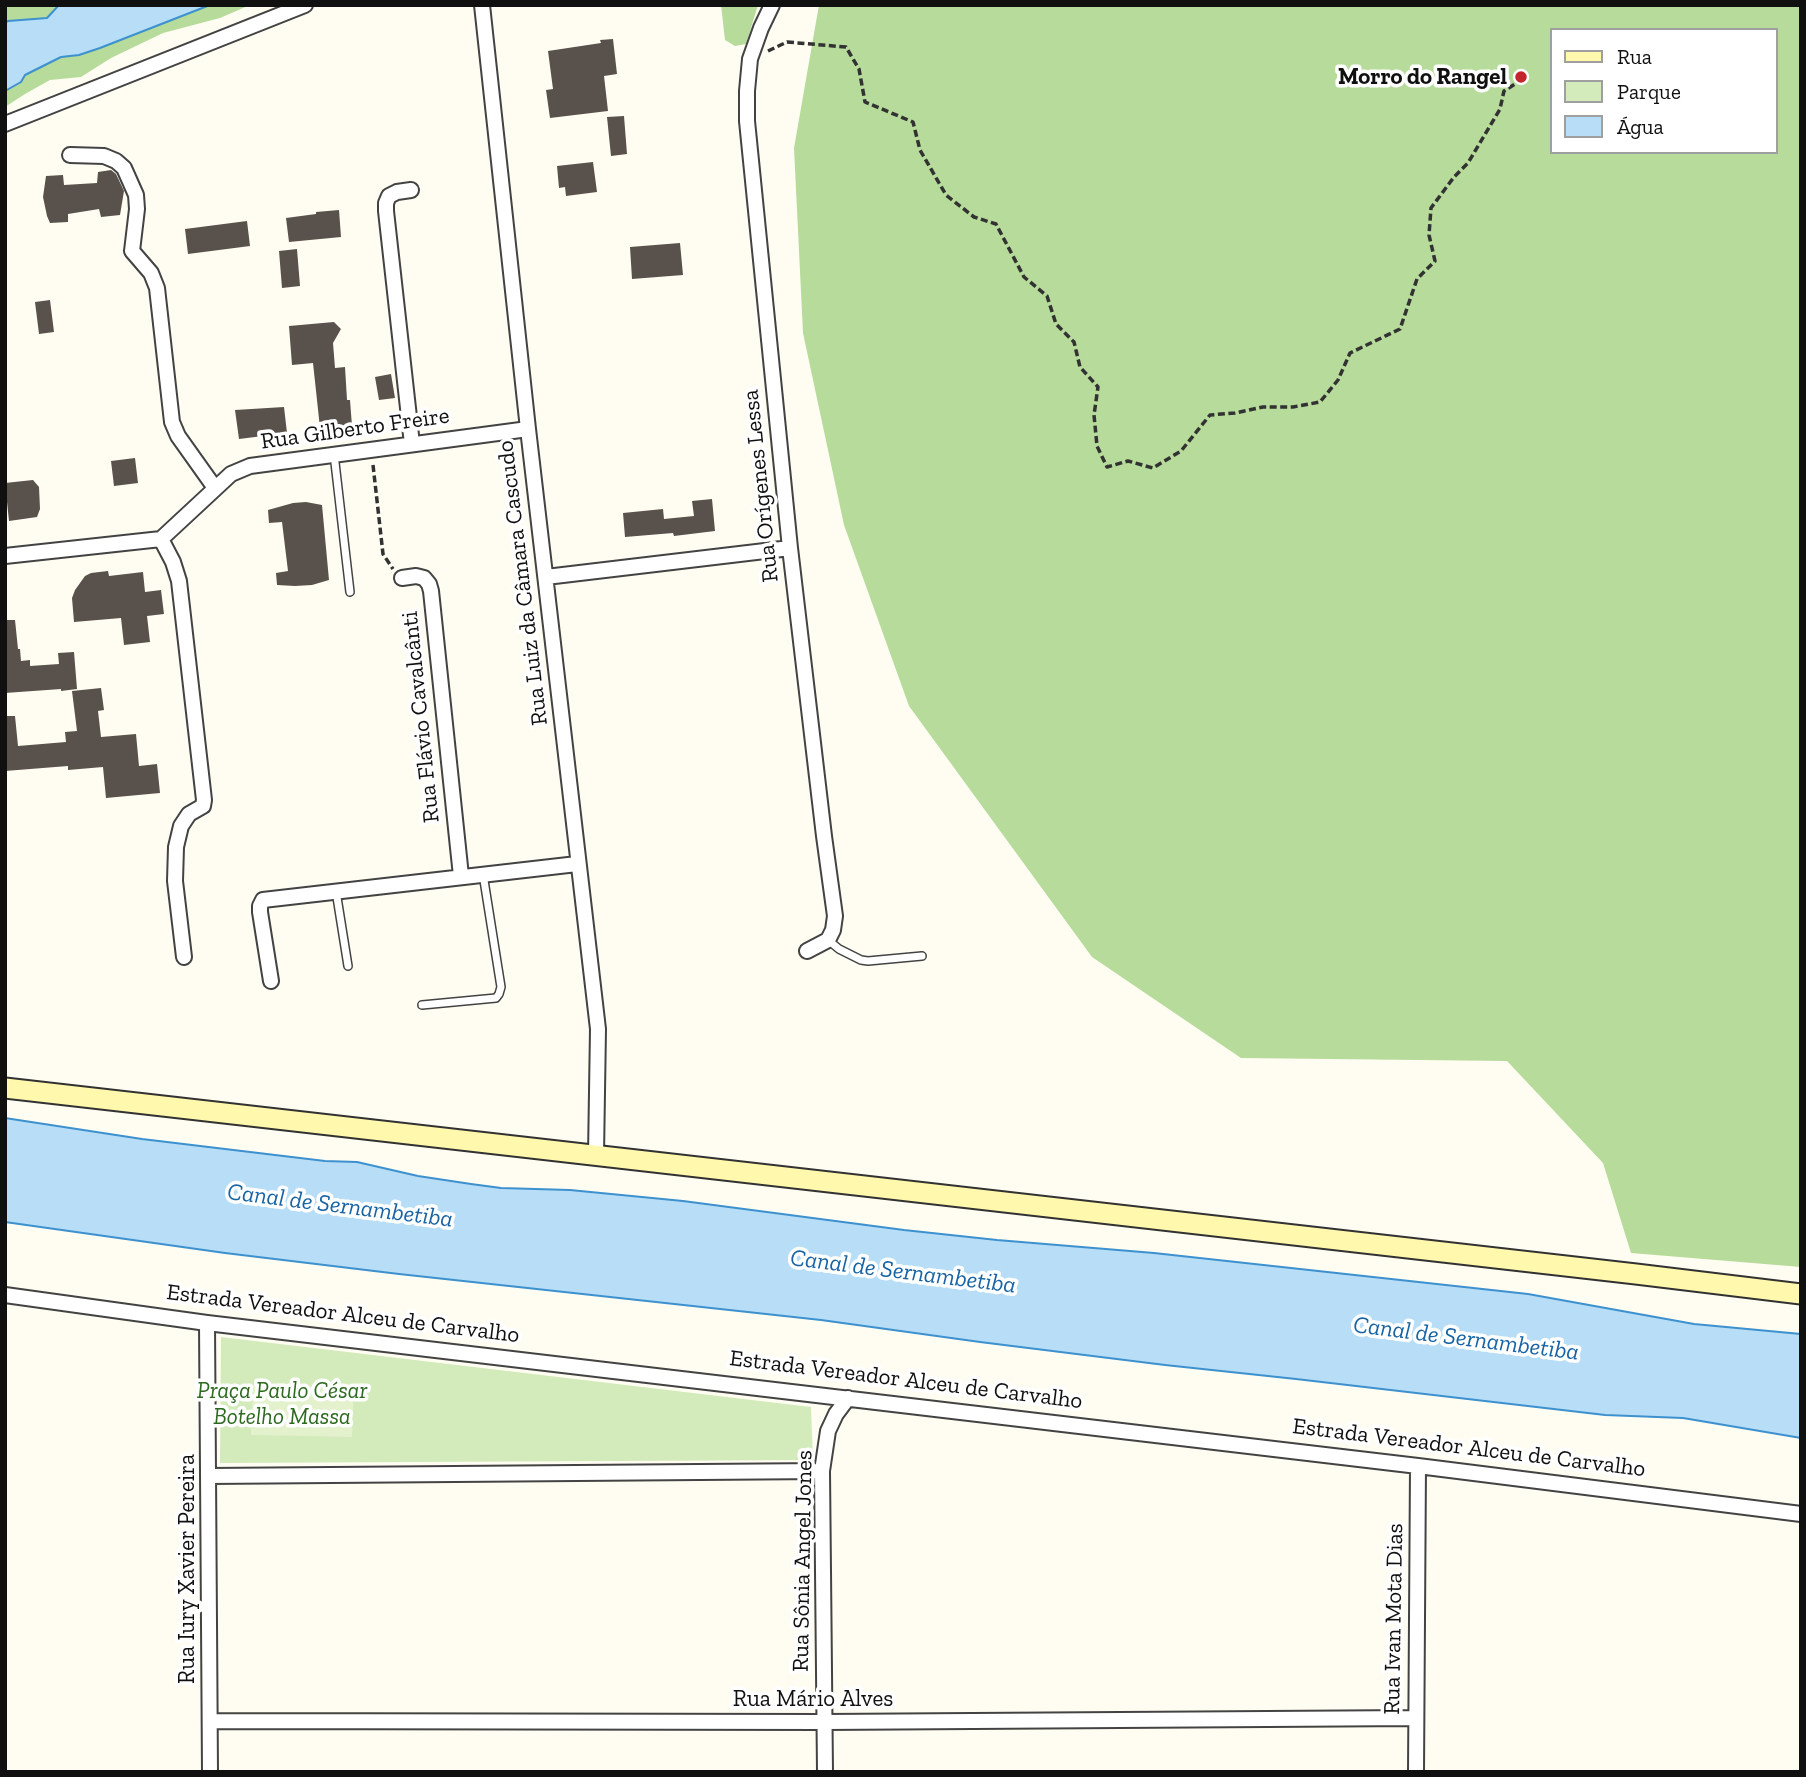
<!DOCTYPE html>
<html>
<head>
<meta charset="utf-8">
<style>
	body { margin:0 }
	#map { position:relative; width:1806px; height:1777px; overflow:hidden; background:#fffdf2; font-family:"Zilla Slab",serif }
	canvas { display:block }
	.frame { position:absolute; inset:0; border:7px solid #101010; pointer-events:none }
	.legend { position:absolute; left:1550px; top:28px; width:228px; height:126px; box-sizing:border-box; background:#fff; border:2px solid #9f9f9f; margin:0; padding:9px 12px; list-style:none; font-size:21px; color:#101010 }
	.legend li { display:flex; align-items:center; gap:14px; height:35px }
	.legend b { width:35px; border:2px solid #9f9f9f }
</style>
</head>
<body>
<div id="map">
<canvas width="1806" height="1777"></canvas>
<div class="frame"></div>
<ul class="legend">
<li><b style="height:9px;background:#fff8ad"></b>Rua</li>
<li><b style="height:19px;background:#d3eabb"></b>Parque</li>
<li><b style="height:19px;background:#b7ddf7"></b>Água</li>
</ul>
</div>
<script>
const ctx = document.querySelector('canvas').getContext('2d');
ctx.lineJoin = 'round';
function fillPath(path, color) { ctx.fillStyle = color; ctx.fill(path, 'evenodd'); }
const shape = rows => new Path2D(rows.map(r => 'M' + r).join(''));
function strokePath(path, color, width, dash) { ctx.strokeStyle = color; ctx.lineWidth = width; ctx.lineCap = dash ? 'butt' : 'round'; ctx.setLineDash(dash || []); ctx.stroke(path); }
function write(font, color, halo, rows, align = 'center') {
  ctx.font = font + ' "Zilla Slab",serif'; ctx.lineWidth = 7; ctx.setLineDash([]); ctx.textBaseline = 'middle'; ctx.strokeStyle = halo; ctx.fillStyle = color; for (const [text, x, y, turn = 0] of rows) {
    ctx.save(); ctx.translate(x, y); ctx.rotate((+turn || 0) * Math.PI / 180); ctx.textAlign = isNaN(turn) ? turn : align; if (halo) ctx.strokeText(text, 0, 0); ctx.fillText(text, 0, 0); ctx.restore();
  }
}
const green = shape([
	[221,1337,811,1407,813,1460,220,1463]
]);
const forest = shape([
	[5,5,59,5,47,18,8,21,5,23],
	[210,5,250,5,220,18,163,33,111,58,81,77,50,80,25,94,5,107,5,91,21,82,25,75,62,57,79,55,100,48],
	[721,5,758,5,746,44,735,46,725,40],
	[819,5,1801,5,1801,1267,1631,1253,1603,1163,1507,1061,1241,1058,1092,957,909,706,844,525,803,333,794,148],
	[1552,30,1776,30,1776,152,1552,152]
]);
const pitch = shape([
	[253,1385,354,1387,352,1437,251,1435]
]);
const water = shape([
	[59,5,210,5,100,48,79,55,61,57,25,75,21,82,5,91,5,23,8,21,47,18,59,5],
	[5,1118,142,1139,325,1161,357,1162,418,1176,471,1184,501,1188,570,1190,683,1201,904,1230,997,1240,1154,1253,1528,1294,1694,1324,1801,1334,1801,1438,1683,1418,1605,1415,1296,1379,1165,1365,980,1342,821,1320,399,1274,225,1253,5,1222,5,1118]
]);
const building = shape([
	[613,39,617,74,604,76,608,111,550,118,546,90,553,89,548,51,601,43,600,40],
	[624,116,627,154,611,156,607,117],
	[593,162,597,192,566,196,565,187,559,188,557,166],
	[111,170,116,174,124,191,120,215,101,217,99,209,68,214,68,222,50,223,47,216,43,197,46,176,63,175,64,185,97,183,98,172],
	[339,210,341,237,289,242,286,218,316,214,316,212],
	[247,221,250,246,188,254,185,229],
	[680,243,683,275,632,279,630,247],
	[297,249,300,286,282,288,279,251],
	[50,300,54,332,39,334,35,302],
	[334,322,341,329,333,343,335,368,345,367,347,400,350,400,352,426,320,428,313,363,292,365,289,326],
	[391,374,395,398,379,400,375,377],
	[284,407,287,433,239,439,235,410],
	[135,458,138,483,114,486,111,461],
	[33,480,39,487,40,509,37,517,9,521,5,483],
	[712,499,715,531,674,536,673,533,625,537,623,513,663,509,664,519,694,516,692,501],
	[306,502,322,505,329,580,312,585,295,586,277,585,276,573,288,571,282,522,269,523,268,510,293,503],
	[108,571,109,576,143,572,145,592,161,590,164,614,147,616,150,642,124,645,121,618,74,622,72,598,75,590,85,576,91,573],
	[5,620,15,620,18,649,20,649,21,661,30,660,30,666,59,664,58,653,74,652,77,689,61,691,61,689,5,693],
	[101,688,104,710,98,711,101,737,136,734,139,766,157,764,160,793,106,798,103,767,68,770,68,766,5,771,5,716,15,716,18,746,66,742,65,732,77,731,72,691]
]);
const path = shape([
	[768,51,787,42,846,47,859,69,865,102,913,122,920,150,946,195,974,217,996,224,1024,277,1047,296,1056,324,1074,342,1080,367,1098,387,1094,415,1097,446,1107,467,1128,461,1153,468,1181,451,1210,415,1235,413,1263,407,1293,407,1320,402,1338,380,1350,353,1400,329,1417,279,1435,261,1429,235,1431,208,1454,177,1468,163,1500,109,1504,91,1526,77],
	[373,465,383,554,393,569]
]);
const lane = shape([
	[334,454,350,592],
	[336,891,348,966],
	[828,940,839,949,861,960,868,961,922,956],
	[422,1005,496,998,499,994,501,987,483,874]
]);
const street = shape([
	[482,5,528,429,598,1029,596,1155],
	[772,5,761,28,750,59,747,91,747,121,790,548,824,836,835,916,833,930,828,940,807,951],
	[5,124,305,5],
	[70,155,104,156,116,161,124,168,136,195,137,209,132,251,151,273,157,288,172,422,178,436,215,488],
	[411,190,397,192,389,196,386,203,386,211,412,444],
	[161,539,173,562,179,581,204,800,203,806,189,814,181,826,176,847,175,881,184,957],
	[5,556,161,539,231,474,250,466,528,429],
	[546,577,790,548],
	[402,578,416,576,424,578,429,584,431,591,461,876],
	[271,981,260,912,260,906,263,900,577,864],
	[5,1295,207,1323,1418,1466,1801,1514],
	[207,1323,210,1772],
	[209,1476,822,1471],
	[211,1721,825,1722,1415,1718],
	[825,1772,822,1471,828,1431,836,1414,848,1398],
	[1416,1772,1418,1466]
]);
const secondary = shape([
	[5,1088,1636,1274,1801,1294]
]);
const markers = [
	[1521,77,7,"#c2262a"]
];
const poiNames = [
	["Morro do Rangel",1507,77]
];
const streetNames = [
	["Rua Gilberto Freire",355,429,-8],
	["Rua Orígenes Lessa",761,486,-96],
	["Rua Luiz da Câmara Cascudo",523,583,-97],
	["Rua Flávio Cavalcânti",421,717,-96],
	["Estrada Vereador Alceu de Carvalho",343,1314,7],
	["Estrada Vereador Alceu de Carvalho",906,1380,7],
	["Estrada Vereador Alceu de Carvalho",1469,1448,7],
	["Rua Sônia Angel Jones",803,1561,-89],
	["Rua Iury Xavier Pereira",187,1569,-90],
	["Rua Ivan Mota Dias",1394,1619,-89],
	["Rua Mário Alves",813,1699]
];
const parkNames = [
	["Praça Paulo César",282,1391],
	["Botelho Massa",282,1417]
];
const waterNames = [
	["Canal de Sernambetiba",340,1206,7],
	["Canal de Sernambetiba",903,1272,7],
	["Canal de Sernambetiba",1466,1339,7]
];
fillPath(green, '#d3eabb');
fillPath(forest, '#b6db9a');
fillPath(pitch, '#e4f1cd');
fillPath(water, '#b7ddf7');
strokePath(water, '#3d91ce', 2);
fillPath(building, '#59514c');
strokePath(lane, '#434343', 10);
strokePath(street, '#434343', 18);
strokePath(secondary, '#323232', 23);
strokePath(path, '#323232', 3.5, [7, 3.5]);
strokePath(lane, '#fff', 7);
strokePath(street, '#fff', 14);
strokePath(secondary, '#fff8ad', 19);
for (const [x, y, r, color] of markers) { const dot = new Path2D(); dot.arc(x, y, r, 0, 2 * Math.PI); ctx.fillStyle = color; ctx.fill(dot); strokePath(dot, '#fff', 2.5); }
write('bold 23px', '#101010', '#fff', poiNames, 'right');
write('23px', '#101010', '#fff', streetNames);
write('italic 23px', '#2c691e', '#fff', parkNames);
write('italic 24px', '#1763a4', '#fff', waterNames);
</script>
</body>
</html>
